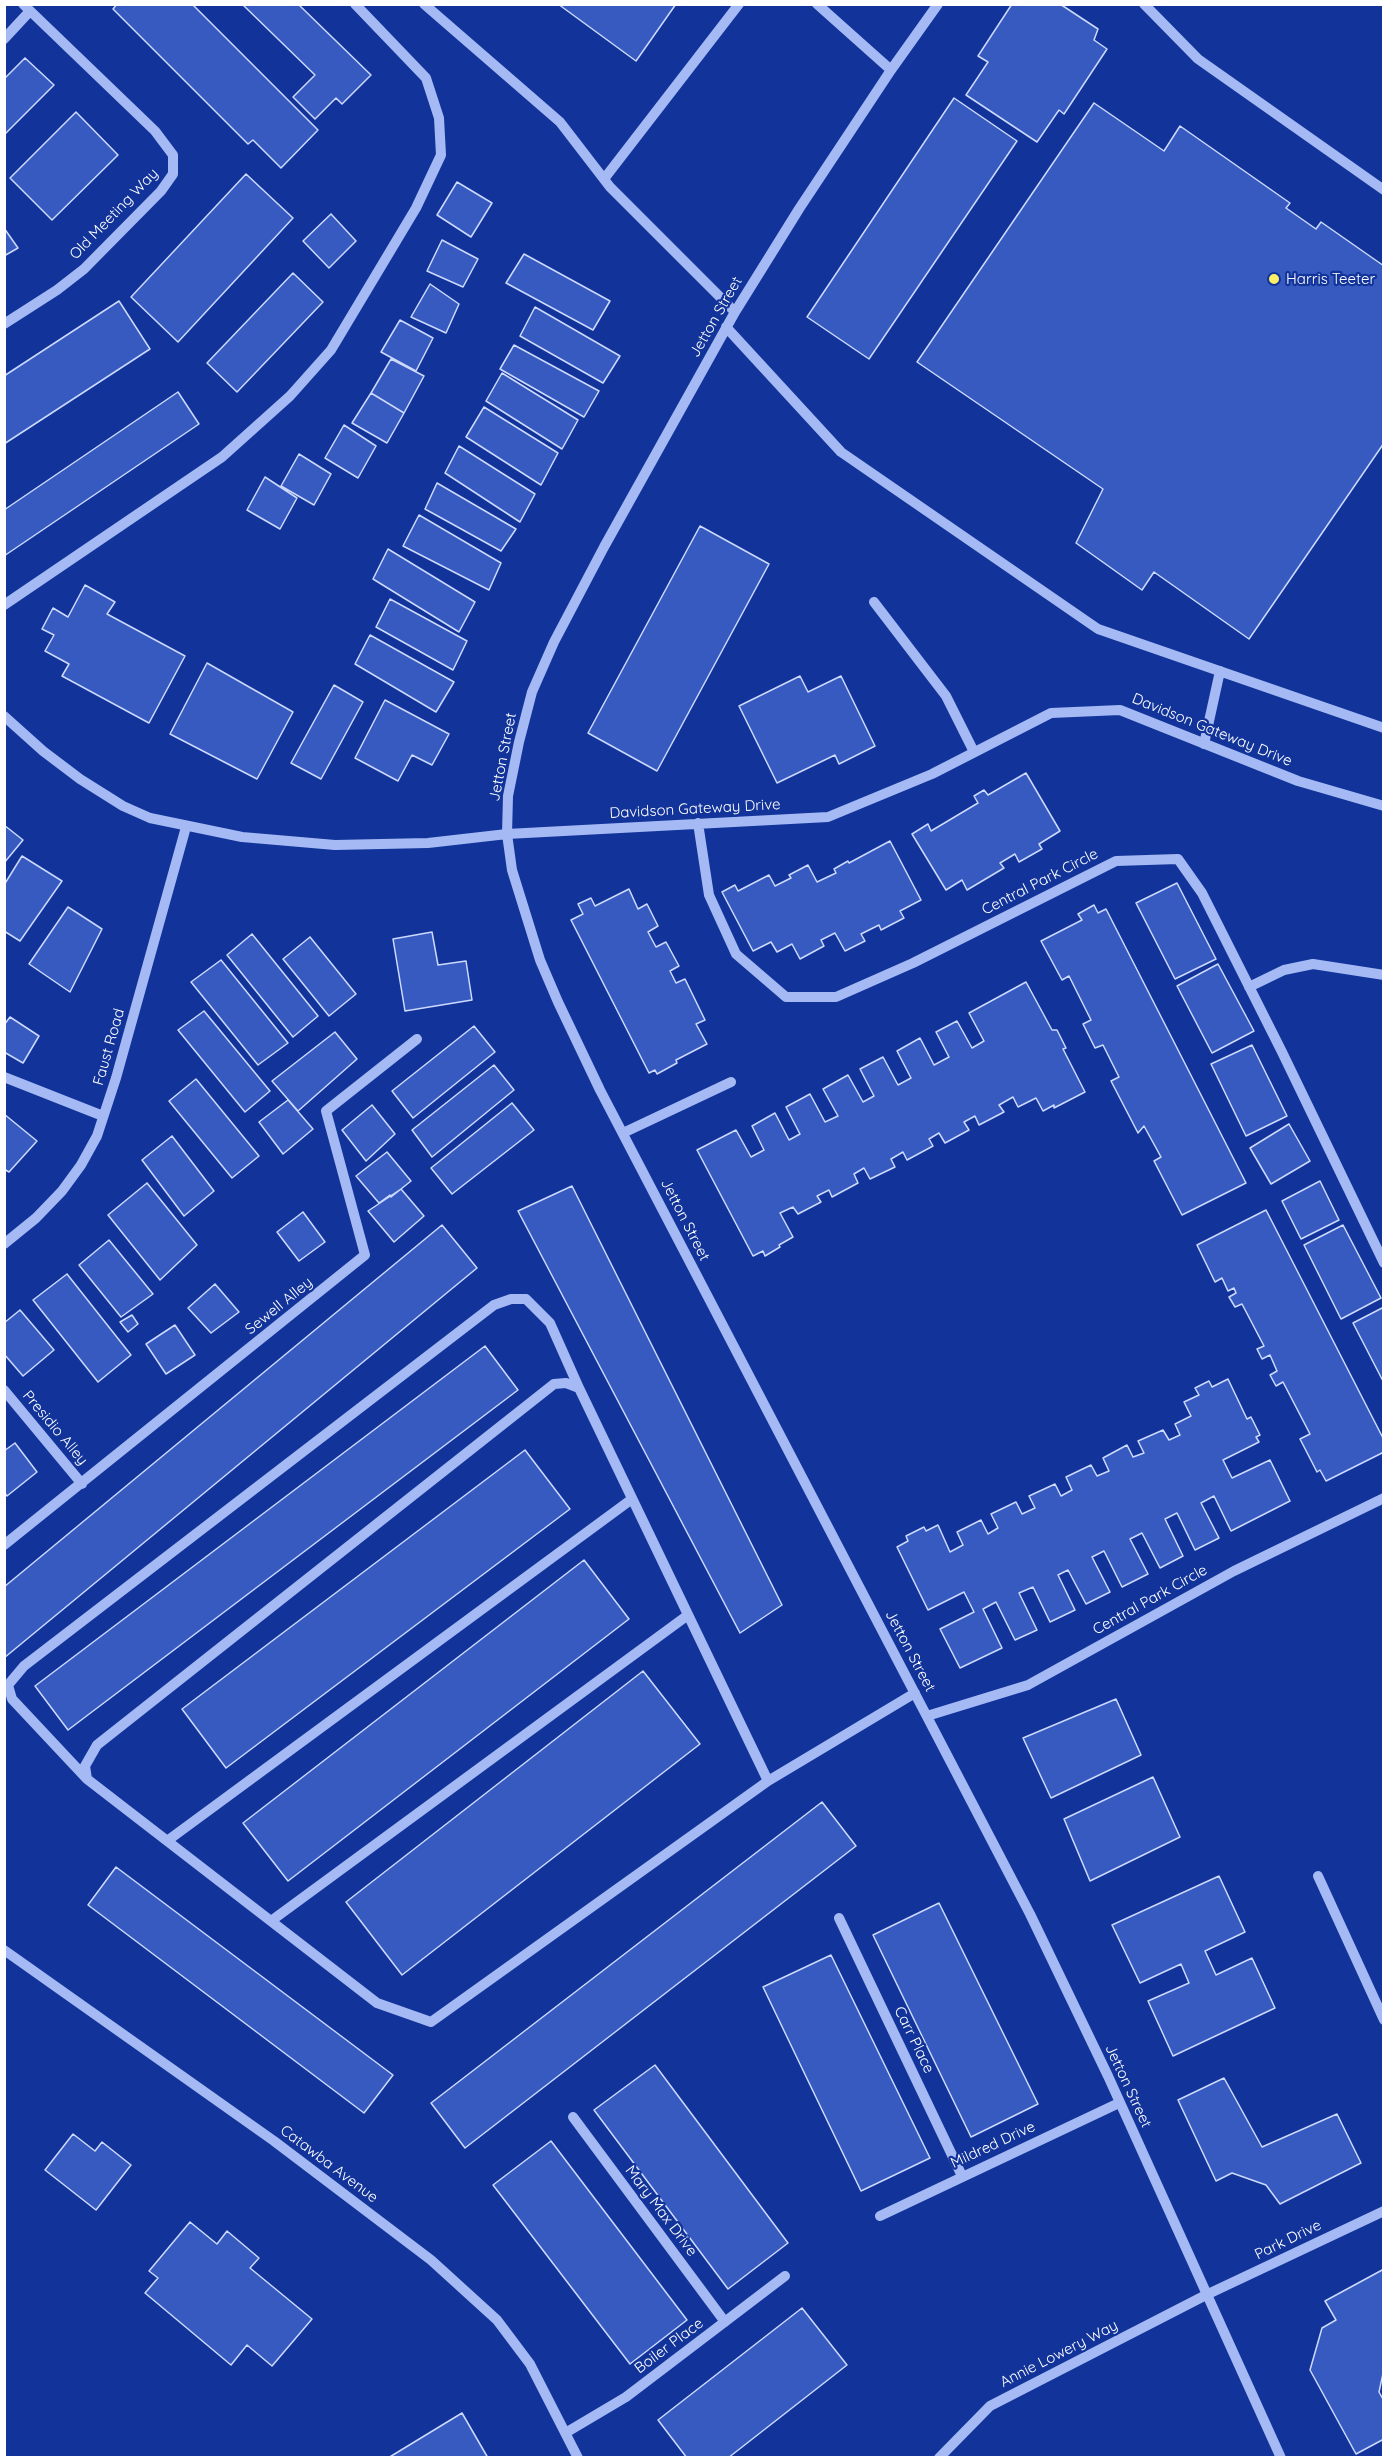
<!DOCTYPE html>
<html>
<head>
<meta charset="utf-8">
<style>
	body { margin:0 }
	#map { position:relative; width:1388px; height:2462px; overflow:hidden; background:#12349a; font-family:Quicksand,sans-serif }
	canvas { display:block }
	.frame { position:absolute; inset:0; border:6px solid #fff; pointer-events:none }
</style>
</head>
<body>
<div id="map">
<canvas width="1388" height="2462"></canvas>
<div class="frame"></div>
</div>
<script>
const ctx = document.querySelector('canvas').getContext('2d');
ctx.lineJoin = 'round';
function fillPath(path, color) { ctx.fillStyle = color; ctx.fill(path, 'evenodd'); }
const shape = rows => new Path2D(rows.map(r => 'M' + r).join(''));
function strokePath(path, color, width, dash) { ctx.strokeStyle = color; ctx.lineWidth = width; ctx.lineCap = dash ? 'butt' : 'round'; ctx.setLineDash(dash || []); ctx.stroke(path); }
function write(font, color, halo, rows, align = 'center') {
  ctx.font = font + ' Quicksand,sans-serif'; ctx.lineWidth = 4.5; ctx.setLineDash([]); ctx.textBaseline = 'middle'; ctx.strokeStyle = halo; ctx.fillStyle = color; for (const [text, x, y, turn = 0] of rows) {
    ctx.save(); ctx.translate(x, y); ctx.rotate((+turn || 0) * Math.PI / 180); ctx.textAlign = isNaN(turn) ? turn : align; if (halo) ctx.strokeText(text, 0, 0); ctx.fillText(text, 0, 0); ctx.restore();
  }
}
const building = shape([
	[117,4,192,4,318,130,281,168,253,140,248,144,113,9,117,4],
	[242,4,298,4,371,75,342,104,336,98,315,119,293,97,315,75,242,4],
	[558,4,676,4,636,61,558,4],
	[1012,4,1060,4,1098,29,1094,40,1107,49,1064,114,1059,110,1037,142,966,95,988,62,978,56,1012,4],
	[25,58,54,85,4,135,4,79,25,58],
	[954,98,1017,141,869,359,807,317,954,98],
	[1094,103,1164,151,1180,126,1290,203,1286,208,1316,229,1321,222,1384,266,1384,443,1249,639,1154,572,1142,590,1076,543,1103,489,917,362,1094,103],
	[76,112,118,155,52,220,10,178,76,112],
	[246,174,293,218,178,342,131,297,246,174],
	[457,182,492,203,471,237,437,215,457,182],
	[331,214,356,241,329,268,303,241,331,214],
	[4,228,18,248,4,256,4,228],
	[442,240,478,259,463,287,427,271,442,240],
	[524,254,610,301,593,330,506,283,524,254],
	[293,273,323,302,237,392,207,363,293,273],
	[430,284,459,304,446,333,411,317,430,284],
	[119,301,150,349,4,444,4,376,119,301],
	[535,307,620,356,603,383,520,336,535,307],
	[400,320,433,338,416,371,381,352,400,320],
	[514,345,599,391,584,417,500,369,514,345],
	[391,359,424,376,404,413,371,393,391,359],
	[502,373,578,420,562,449,486,401,502,373],
	[178,392,199,424,4,556,4,510,178,392],
	[371,393,404,413,387,443,352,423,371,393],
	[484,407,558,453,541,485,466,437,484,407],
	[344,425,376,446,358,478,325,458,344,425],
	[459,446,535,494,520,522,445,473,459,446],
	[299,454,331,474,314,505,281,486,299,454],
	[265,477,297,498,280,529,247,510,265,477],
	[437,483,516,529,501,551,425,509,437,483],
	[419,515,501,563,489,590,403,546,419,515],
	[700,526,769,564,657,771,588,733,700,526],
	[388,549,475,602,459,632,373,579,388,549],
	[85,585,115,602,107,614,185,656,149,723,62,676,69,664,45,651,54,635,42,629,53,608,68,617,85,585],
	[390,599,467,641,453,670,376,627,390,599],
	[370,635,454,682,436,712,355,664,370,635],
	[207,663,293,712,257,779,170,734,207,663],
	[800,676,808,692,841,676,875,746,839,764,835,755,777,783,739,706,800,676],
	[334,685,363,702,321,779,291,763,334,685],
	[385,700,449,734,432,765,412,755,398,781,355,758,385,700],
	[1026,773,1060,831,1039,844,1042,849,1019,862,1015,854,1000,863,1004,868,967,890,962,880,946,890,912,834,928,824,931,831,978,803,974,796,984,790,988,795,1026,773],
	[4,825,23,840,4,863,4,825],
	[890,841,921,900,900,911,904,918,881,930,879,925,861,934,865,941,845,951,835,933,821,940,824,946,800,959,792,944,777,952,771,942,753,951,722,892,735,885,738,891,769,875,775,886,791,878,789,875,808,865,817,882,836,873,834,869,848,861,849,863,890,841],
	[22,856,62,881,20,941,4,931,4,885,22,856],
	[1177,883,1216,959,1175,979,1136,903,1177,883],
	[629,889,638,909,647,904,658,926,648,932,656,947,666,942,679,966,670,971,676,983,685,979,705,1020,696,1024,707,1044,676,1060,677,1063,657,1074,655,1070,649,1073,571,920,583,914,578,904,591,898,595,906,629,889],
	[1094,905,1098,913,1106,909,1246,1183,1182,1215,1154,1161,1161,1157,1144,1126,1138,1133,1111,1081,1119,1077,1103,1045,1095,1048,1083,1024,1091,1020,1069,976,1062,980,1041,941,1082,920,1078,914,1094,905],
	[68,907,102,929,70,992,29,964,68,907],
	[432,932,438,965,466,961,472,1000,405,1011,393,939,432,932],
	[252,934,318,1016,293,1037,227,955,252,934],
	[310,937,356,994,329,1016,283,959,310,937],
	[221,960,288,1043,258,1065,191,982,221,960],
	[1218,964,1254,1031,1212,1053,1177,986,1218,964],
	[1026,982,1052,1030,1057,1030,1066,1048,1063,1049,1085,1092,1054,1108,1054,1105,1043,1111,1036,1098,1018,1107,1013,1097,999,1105,1004,1112,979,1125,975,1116,964,1122,969,1130,945,1143,939,1133,929,1139,933,1146,907,1160,903,1152,891,1159,895,1167,870,1179,864,1168,854,1174,858,1183,832,1197,829,1190,817,1196,821,1202,798,1214,793,1207,780,1213,793,1237,779,1245,780,1247,765,1256,763,1251,753,1256,697,1150,736,1130,751,1157,764,1150,752,1126,775,1113,789,1140,800,1134,786,1107,810,1094,825,1122,838,1116,823,1089,848,1075,863,1102,874,1096,860,1069,883,1057,898,1085,911,1078,897,1051,920,1038,934,1065,949,1057,936,1032,957,1021,972,1048,984,1041,969,1013,1026,982],
	[204,1011,270,1091,245,1112,178,1030,204,1011],
	[10,1017,39,1036,23,1063,4,1052,4,1025,10,1017],
	[474,1026,495,1052,413,1118,392,1091,474,1026],
	[335,1032,357,1059,298,1111,272,1081,335,1032],
	[1252,1045,1287,1116,1246,1136,1211,1064,1252,1045],
	[494,1065,514,1090,432,1157,412,1130,494,1065],
	[196,1079,259,1156,232,1178,169,1101,196,1079],
	[288,1100,313,1129,283,1154,259,1122,288,1100],
	[512,1103,534,1130,452,1194,431,1168,512,1103],
	[372,1105,395,1134,366,1161,342,1130,372,1105],
	[4,1114,37,1141,9,1172,4,1169,4,1114],
	[1289,1124,1310,1161,1271,1184,1250,1148,1289,1124],
	[172,1136,214,1191,184,1216,142,1160,172,1136],
	[387,1152,411,1181,391,1197,390,1195,379,1203,356,1176,387,1152],
	[1320,1181,1339,1220,1301,1239,1282,1201,1320,1181],
	[147,1183,197,1245,160,1280,108,1215,147,1183],
	[572,1186,782,1605,740,1633,518,1211,572,1186],
	[401,1189,424,1216,394,1242,368,1211,401,1189],
	[1266,1210,1384,1440,1384,1452,1326,1481,1320,1470,1317,1472,1300,1439,1310,1434,1283,1382,1276,1386,1270,1375,1277,1371,1270,1355,1262,1359,1257,1349,1264,1346,1242,1304,1235,1307,1229,1297,1236,1293,1234,1288,1228,1291,1222,1278,1215,1282,1197,1245,1266,1210],
	[303,1212,325,1242,299,1261,277,1232,303,1212],
	[442,1225,477,1268,4,1658,4,1587,442,1225],
	[1343,1225,1381,1298,1341,1319,1304,1245,1343,1225],
	[109,1240,153,1294,121,1317,79,1265,109,1240],
	[67,1274,131,1355,98,1382,33,1300,67,1274],
	[215,1284,239,1312,211,1333,188,1308,215,1284],
	[1384,1307,1384,1383,1353,1323,1384,1307],
	[20,1310,54,1350,23,1376,4,1354,4,1323,20,1310],
	[132,1315,138,1324,128,1332,120,1322,132,1315],
	[175,1325,195,1355,166,1374,146,1344,175,1325],
	[485,1346,518,1390,68,1730,35,1686,485,1346],
	[1228,1379,1247,1419,1251,1417,1260,1435,1256,1437,1259,1442,1223,1460,1232,1478,1270,1460,1290,1501,1231,1531,1214,1496,1201,1503,1219,1538,1195,1550,1177,1513,1165,1519,1183,1556,1160,1568,1142,1533,1130,1539,1148,1574,1122,1587,1104,1551,1092,1557,1110,1592,1086,1604,1068,1570,1058,1575,1075,1610,1050,1622,1033,1587,1019,1593,1037,1630,1015,1640,996,1602,983,1609,1002,1648,960,1668,940,1629,974,1612,964,1592,928,1610,897,1547,908,1541,906,1536,924,1527,926,1531,938,1525,950,1552,963,1545,957,1532,981,1520,988,1534,998,1528,991,1514,1016,1502,1022,1514,1035,1508,1029,1496,1055,1484,1061,1496,1072,1490,1066,1477,1091,1465,1097,1476,1109,1471,1103,1458,1127,1445,1133,1457,1144,1453,1138,1441,1163,1430,1169,1440,1180,1435,1175,1424,1191,1416,1184,1402,1199,1395,1195,1388,1209,1381,1212,1387,1228,1379],
	[15,1443,37,1472,7,1496,4,1492,4,1451,15,1443],
	[525,1450,570,1509,226,1768,182,1709,525,1450],
	[584,1560,629,1619,288,1881,243,1823,584,1560],
	[643,1671,700,1744,402,1975,346,1902,643,1671],
	[1116,1699,1141,1755,1051,1798,1023,1738,1116,1699],
	[1153,1777,1180,1837,1090,1881,1064,1819,1153,1777],
	[822,1802,856,1846,465,2148,431,2103,822,1802],
	[116,1867,393,2075,364,2113,88,1905,116,1867],
	[1219,1876,1245,1932,1205,1951,1216,1975,1252,1958,1275,2008,1173,2056,1148,2001,1189,1983,1181,1964,1140,1983,1112,1925,1219,1876],
	[939,1903,1038,2104,971,2137,873,1935,939,1903],
	[831,1955,930,2158,861,2191,763,1987,831,1955],
	[655,2065,788,2243,728,2289,594,2110,655,2065],
	[1224,2078,1262,2147,1337,2114,1361,2163,1280,2204,1266,2185,1232,2173,1216,2181,1178,2100,1224,2078],
	[73,2134,95,2151,102,2142,131,2165,96,2210,45,2170,73,2134],
	[551,2141,687,2320,630,2364,493,2185,551,2141],
	[190,2222,217,2244,227,2231,259,2258,250,2268,312,2319,272,2366,247,2345,231,2365,145,2293,158,2278,149,2271,190,2222],
	[1384,2269,1384,2369,1379,2392,1384,2401,1384,2439,1356,2454,1310,2370,1322,2328,1336,2320,1325,2301,1384,2269],
	[802,2308,847,2365,728,2458,687,2458,658,2420,802,2308],
	[462,2413,488,2458,388,2458,462,2413]
]);
const minor = shape([
	[424,4,560,122,610,187,735,312],
	[817,4,891,70],
	[938,4,891,70,799,209,735,312,604,547,554,642,532,692,519,742,508,796,507,834,512,870,540,960,558,1002,600,1090,1030,1914,1108,2076,1281,2458],
	[1144,4,1198,59,1384,190],
	[4,39,30,11],
	[604,179,739,4],
	[4,324,57,290,84,269,161,191,173,174,173,155,155,131,23,4],
	[726,327,841,452,1098,629,1384,728],
	[874,602,946,696,974,752],
	[4,605,222,457,290,396,331,350,416,208,441,155,439,118,426,78,355,4],
	[4,716,43,751,80,779,123,806,150,818,242,837,335,845,428,843,507,834,828,817,932,774,1051,713,1120,710,1298,781,1384,806],
	[1204,744,1220,671],
	[698,823,709,895,736,954,786,997,836,997,913,963,1116,861,1178,859,1202,893,1282,1052,1384,1263],
	[1249,987,1284,970,1313,964,1384,975],
	[4,1077,103,1116],
	[623,1133,731,1082],
	[4,1244,36,1218,62,1191,81,1165,97,1136,116,1078,186,827],
	[4,1390,82,1484],
	[4,1545,365,1255,326,1111,417,1039],
	[927,1716,1028,1685,1234,1571,1384,1498],
	[87,1779,12,1699,8,1685,24,1666,494,1305,511,1299,526,1299,550,1323,579,1388],
	[768,1781,579,1388,566,1383,554,1384,97,1745,85,1766,87,1779,377,2003,431,2022,768,1781,915,1693],
	[167,1841,632,1499],
	[1318,1876,1384,2020],
	[839,1918,962,2176],
	[271,1921,688,1615],
	[4,1950,274,2141,431,2260,497,2320,530,2364,578,2458],
	[573,2117,725,2322],
	[880,2216,1119,2103],
	[567,2432,626,2397,785,2276],
	[939,2458,990,2406,1206,2295,1384,2211]
]);
const markers = [
	[1274,279,6,"#ffef67"]
];
const streetNames = [
	["Old Meeting Way",114,214,-46],
	["Jetton Street",716,317,-60],
	["Davidson Gateway Drive",1212,730,22],
	["Jetton Street",503,757,-79],
	["Davidson Gateway Drive",695,809,-3],
	["Central Park Circle",1040,882,-27],
	["Faust Road",109,1047,-74],
	["Jetton Street",685,1220,63],
	["Sewell Alley",279,1306,-39],
	["Presidio Alley",55,1428,50],
	["Central Park Circle",1150,1600,-29],
	["Jetton Street",910,1651,62],
	["Carr Place",914,2040,64],
	["Jetton Street",1128,2086,65],
	["Mildred Drive",993,2145,-25],
	["Catawba Avenue",329,2164,37],
	["Mary Max Drive",661,2211,53],
	["Park Drive",1288,2240,-26],
	["Boiler Place",669,2346,-37],
	["Annie Lowery Way",1059,2354,-27]
];
const poiNames = [
	["Harris Teeter",1286,279]
];
fillPath(building, '#365ac0');
strokePath(building, '#cddafe', 1.5);
strokePath(minor, '#a5baf4', 10);
for (const [x, y, r, color] of markers) { const dot = new Path2D(); dot.arc(x, y, r, 0, 2 * Math.PI); ctx.fillStyle = color; ctx.fill(dot); strokePath(dot, '#12349a', 2); }
write('15px', '#fff', '#12349a', streetNames);
write('15px', '#fff', '#12349a', poiNames, 'left');
</script>
</body>
</html>
